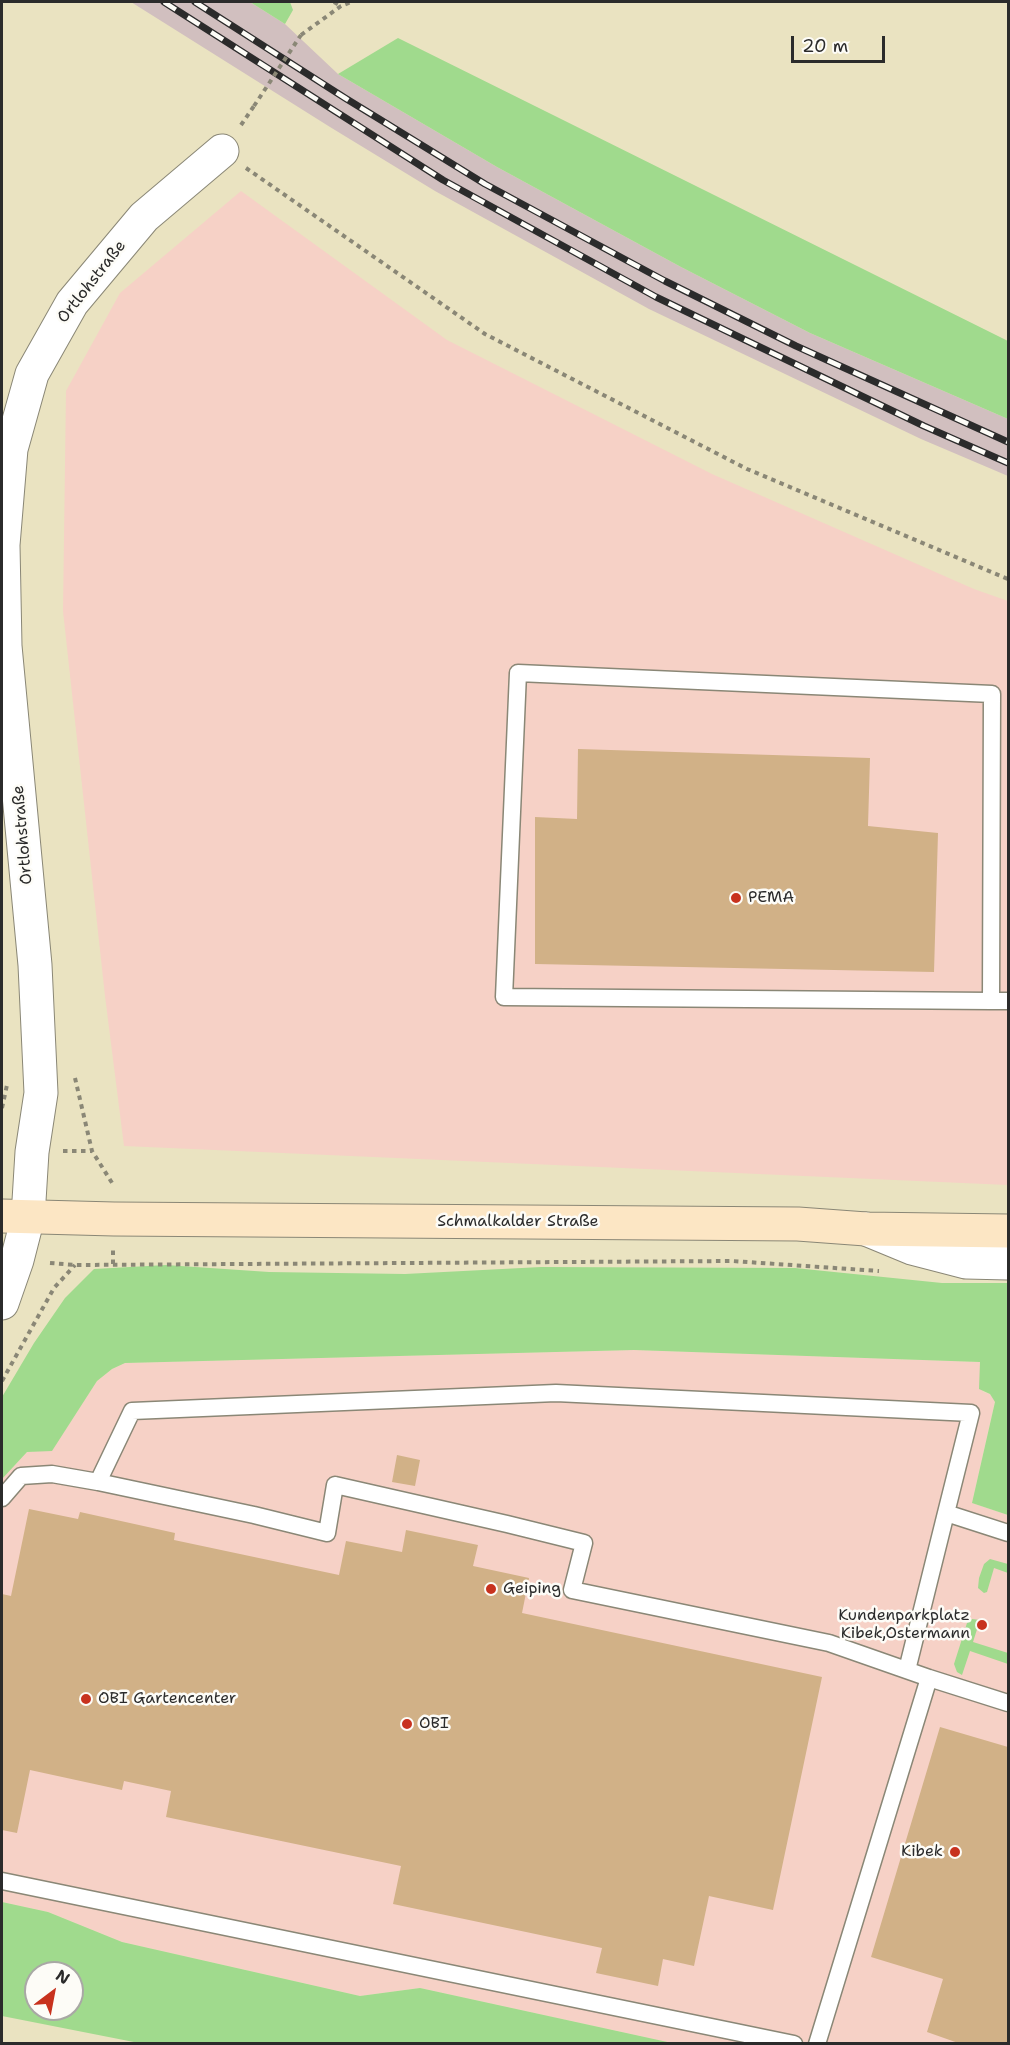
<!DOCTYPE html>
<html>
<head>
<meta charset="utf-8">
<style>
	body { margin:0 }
	#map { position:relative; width:1010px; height:2045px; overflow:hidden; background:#eae3c1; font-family:"Shantell Sans",sans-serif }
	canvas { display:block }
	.frame { position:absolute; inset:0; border:3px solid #2b2b2b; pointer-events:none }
	.north { position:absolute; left:24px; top:1961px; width:60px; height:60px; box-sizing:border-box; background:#fdfcf7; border:2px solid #a9a8a5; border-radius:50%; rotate:32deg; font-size:16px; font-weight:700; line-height:24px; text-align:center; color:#2b2b2b }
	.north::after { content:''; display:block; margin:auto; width:21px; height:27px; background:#c8321e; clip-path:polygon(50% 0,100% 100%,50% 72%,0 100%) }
	.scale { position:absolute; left:791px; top:36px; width:94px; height:27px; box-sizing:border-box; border:3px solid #2b2b2b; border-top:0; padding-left:8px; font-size:18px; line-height:21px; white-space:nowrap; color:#2b2b2b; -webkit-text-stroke:4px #fdfcf7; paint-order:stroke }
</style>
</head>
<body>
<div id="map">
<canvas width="1010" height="2045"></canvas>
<div class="frame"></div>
<div class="north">N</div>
<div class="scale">20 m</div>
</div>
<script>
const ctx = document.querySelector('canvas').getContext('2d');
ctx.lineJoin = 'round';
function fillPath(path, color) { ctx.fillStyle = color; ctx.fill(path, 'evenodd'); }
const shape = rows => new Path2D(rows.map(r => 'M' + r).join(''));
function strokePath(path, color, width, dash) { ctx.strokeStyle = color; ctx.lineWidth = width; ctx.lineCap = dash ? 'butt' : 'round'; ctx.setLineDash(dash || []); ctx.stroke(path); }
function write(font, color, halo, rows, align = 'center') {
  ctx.font = font + ' "Shantell Sans",sans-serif'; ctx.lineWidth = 5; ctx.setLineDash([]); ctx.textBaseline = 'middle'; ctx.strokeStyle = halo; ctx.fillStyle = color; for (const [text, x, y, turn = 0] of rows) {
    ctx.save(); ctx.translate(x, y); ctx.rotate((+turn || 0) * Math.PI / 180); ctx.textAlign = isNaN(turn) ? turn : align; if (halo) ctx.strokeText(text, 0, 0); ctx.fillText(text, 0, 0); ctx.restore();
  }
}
const built = shape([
	[241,191,447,340,712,474,974,589,1008,601,1008,1185,124,1146,105,996,63,611,66,391,120,293],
	[634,1350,981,1362,983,1392,990,1394,995,1401,972,1503,1008,1515,1008,2043,672,2043,420,1988,360,1996,122,1942,48,1912,2,1902,2,1479,27,1452,52,1450,97,1381,112,1369,125,1363]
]);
const industrial = shape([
	[131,2,250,2,285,24,338,74,497,167,681,267,810,333,1008,419,1008,476,921,439,649,309,435,191,330,127]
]);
const green = shape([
	[250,2,290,2,293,10,285,24],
	[398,38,1008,341,1008,419,810,333,681,267,497,167,338,74],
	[166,1265,269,1272,405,1274,541,1267,795,1268,942,1283,1008,1283,1008,1515,972,1503,995,1402,990,1394,979,1389,980,1362,634,1350,125,1363,112,1369,97,1381,52,1451,27,1452,2,1479,2,1397,34,1343,65,1298,94,1269],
	[990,1559,1008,1564,1008,1573,994,1568,987,1592,984,1593,978,1588,979,1578,984,1564],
	[972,1619,980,1620,973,1642,1008,1653,1008,1664,970,1651,962,1675,957,1672,954,1664,967,1623],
	[2,1902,48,1912,122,1942,360,1996,420,1988,672,2043,144,2044,2,2016],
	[36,1973,72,1973,72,2009,36,2009]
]);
const building = shape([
	[578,749,870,758,868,826,938,833,934,972,535,964,535,817,577,819],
	[397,1455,420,1460,415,1486,392,1482],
	[29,1509,78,1519,80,1512,139,1525,175,1533,174,1540,339,1575,346,1541,402,1552,406,1530,478,1545,473,1566,529,1578,522,1613,822,1677,773,1910,709,1896,694,1966,663,1959,658,1986,596,1973,602,1948,393,1904,401,1866,166,1817,171,1791,124,1781,122,1790,30,1770,17,1833,2,1830,2,1594,11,1596],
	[940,1727,1008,1747,1008,2044,961,2044,927,2032,943,1979,871,1957]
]);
const path = shape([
	[334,2,341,6],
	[301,35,341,6,351,2],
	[241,125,254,106],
	[246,168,485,334,747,469,1008,579],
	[75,1078,92,1151,114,1186],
	[2,1108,7,1085],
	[63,1151,92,1151],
	[50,1263,75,1265,732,1261,879,1271],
	[113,1264,113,1250],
	[2,1381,54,1288,75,1265]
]);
const lane = shape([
	[991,1001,992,694,518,673,504,997,991,1001,1008,1001],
	[2,1498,21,1476,52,1474,98,1482],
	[1008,1533,946,1513,971,1413,556,1393,132,1411,98,1482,254,1515,327,1533,335,1485,507,1524,584,1543,572,1590,829,1643,929,1678,1008,1703],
	[907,1670,946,1513],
	[2,1881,794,2044],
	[817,2044,929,1678]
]);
const street = shape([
	[866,1229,912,1248,966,1262,1008,1263],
	[2,1303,17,1260,28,1217,32,1152,41,1093,35,965,5,646,3,545,11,449,32,374,72,303,144,217,222,151]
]);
const secondary = shape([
	[2,1216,114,1219,798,1224,866,1229,1008,1231]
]);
const rail = shape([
	[164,2,443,180,656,297,924,426,1008,463],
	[195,2,345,98,485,184,665,281,796,346,1008,442]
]);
const pathBridge = shape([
	[254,106,301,35]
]);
const markers = [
	[736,898,6,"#c8321e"],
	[491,1589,6,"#c8321e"],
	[982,1625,6,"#c8321e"],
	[86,1699,6,"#c8321e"],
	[407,1724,6,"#c8321e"],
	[955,1852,6,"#c8321e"]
];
const streetNames = [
	["Ortlohstraße",92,282,-52],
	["Ortlohstraße",23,835,-95],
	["Schmalkalder Straße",518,1222]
];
const poiNames = [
	["PEMA",748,898],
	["Geiping",503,1589],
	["Kundenparkplatz",970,1616,"right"],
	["Kibek,Ostermann",970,1634,"right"],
	["OBI Gartencenter",98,1699],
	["OBI",419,1724],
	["Kibek",943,1852,"right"]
];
fillPath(built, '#f6d1c6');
fillPath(industrial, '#d1bfbf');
fillPath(green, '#a0da8d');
fillPath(building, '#d1b187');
strokePath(lane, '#8a8776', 19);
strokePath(street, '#8a8776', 35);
strokePath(secondary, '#8a8776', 35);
strokePath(path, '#8a8776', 4, [4.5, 4.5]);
strokePath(lane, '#fff', 16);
strokePath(street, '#fff', 33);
strokePath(secondary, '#fce6c4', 33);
strokePath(rail, '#2b2b2b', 7);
strokePath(rail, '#fdfcf7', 4.5, [14]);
strokePath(pathBridge, '#8a8776', 4, [4.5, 4.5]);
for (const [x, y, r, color] of markers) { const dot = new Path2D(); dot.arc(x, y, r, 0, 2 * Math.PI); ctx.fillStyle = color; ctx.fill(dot); strokePath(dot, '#fdfcf7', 2); }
write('16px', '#2b2b2b', '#fdfcf7', streetNames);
write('16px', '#2b2b2b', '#fdfcf7', poiNames, 'left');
</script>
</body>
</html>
